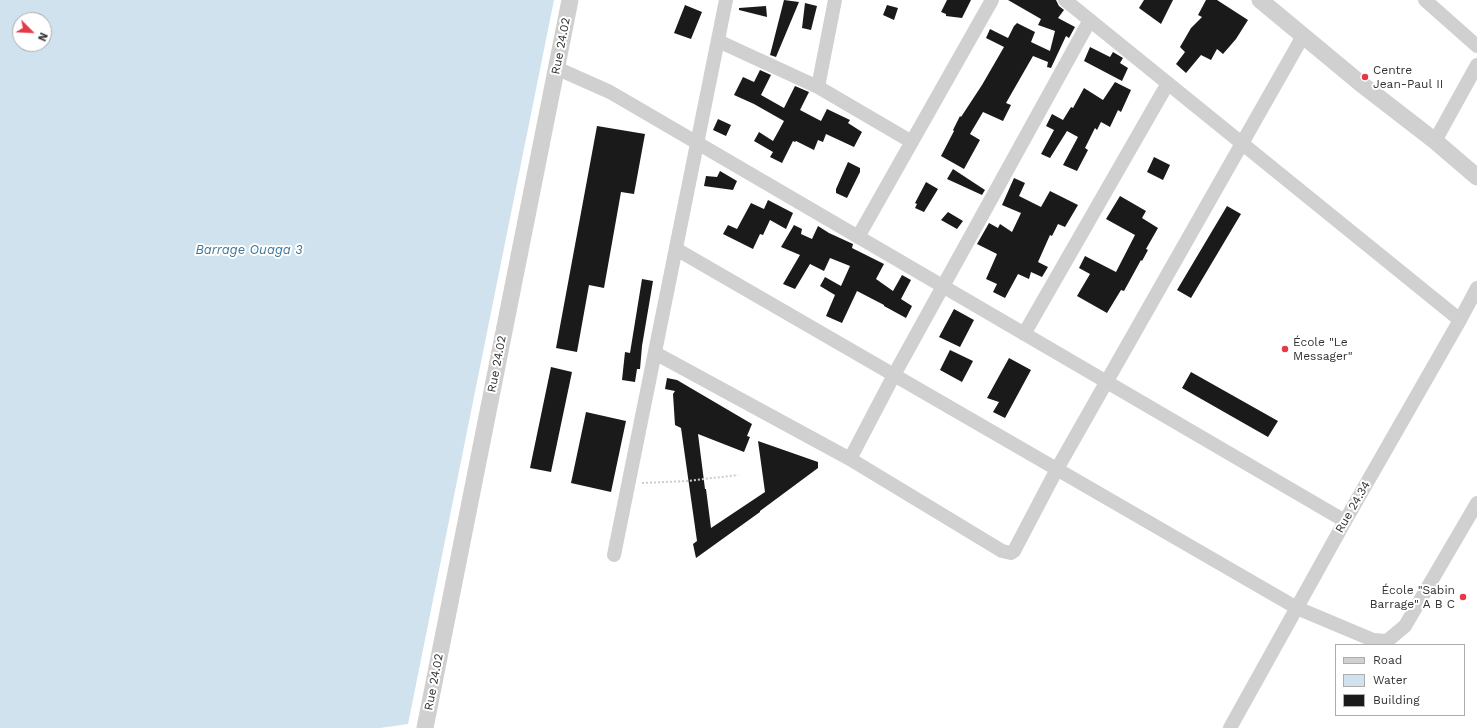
<!DOCTYPE html>
<html>
<head>
<meta charset="utf-8">
<style>
	body { margin:0 }
	#map { position:relative; width:1477px; height:728px; overflow:hidden; background:#fff; font-family:"Work Sans",sans-serif }
	canvas { display:block }
	.legend { position:absolute; left:1335px; top:644px; width:130px; height:72px; box-sizing:border-box; background:#fff; border:1px solid #adadad; margin:0; padding:5px 7px; list-style:none; font-size:12px; color:#333 }
	.legend li { display:flex; align-items:center; gap:8px; height:20px }
	.legend b { width:20px; border:1px solid #adadad }
	.north { position:absolute; left:12px; top:12px; width:40px; height:40px; box-sizing:border-box; background:#fff; border:1px solid #adadad; border-radius:50%; rotate:114deg; font-size:11px; font-weight:700; line-height:16px; text-align:center; color:#333 }
	.north::after { content:''; display:block; margin:auto; width:14px; height:18px; background:#e63946; clip-path:polygon(50% 0,100% 100%,50% 72%,0 100%) }
</style>
</head>
<body>
<div id="map">
<canvas width="1477" height="728"></canvas>
<ul class="legend">
<li><b style="height:5px;background:#d0d0d0"></b>Road</li>
<li><b style="height:11px;background:#cfe2ee"></b>Water</li>
<li><b style="height:11px;background:#1a1a1a"></b>Building</li>
</ul>
<div class="north">N</div>
</div>
<script>
const ctx = document.querySelector('canvas').getContext('2d');
ctx.lineJoin = 'round';
function fillPath(path, color) { ctx.fillStyle = color; ctx.fill(path, 'evenodd'); }
const shape = rows => new Path2D(rows.map(r => 'M' + r).join(''));
function strokePath(path, color, width, dash) { ctx.strokeStyle = color; ctx.lineWidth = width; ctx.lineCap = dash ? 'butt' : 'round'; ctx.setLineDash(dash || []); ctx.stroke(path); }
function write(font, color, halo, rows, align = 'center') {
  ctx.font = font + ' "Work Sans",sans-serif'; ctx.lineWidth = 4; ctx.setLineDash([]); ctx.textBaseline = 'middle'; ctx.strokeStyle = halo; ctx.fillStyle = color; for (const [text, x, y, turn = 0] of rows) {
    ctx.save(); ctx.translate(x, y); ctx.rotate((+turn || 0) * Math.PI / 180); ctx.textAlign = isNaN(turn) ? turn : align; if (halo) ctx.strokeText(text, 0, 0); ctx.fillText(text, 0, 0); ctx.restore();
  }
}
const water = shape([
	[0,0,554,0,408,724,380,728,0,728],
	[20,20,44,20,44,44,20,44]
]);
const building = shape([
	[784,0,799,2,776,57,770,55],
	[947,0,971,0,962,18,946,16,946,14,941,12],
	[1008,0,1056,0,1059,6,1064,10,1058,18,1075,27,1069,38,1066,36,1051,68,1047,67,1048,62,1033,56,1006,103,1011,105,1003,121,983,112,970,134,980,140,964,169,941,156,954,131,953,130,960,116,961,117,982,85,1004,47,986,38,990,29,1008,38,1014,26,1017,23,1035,32,1031,42,1050,51,1055,31,1038,25,1041,19],
	[1144,0,1173,0,1161,24,1139,8],
	[1206,0,1217,0,1248,20,1236,39,1223,54,1217,49,1211,60,1201,55,1186,73,1176,64,1185,52,1180,47,1191,28,1202,17,1198,15],
	[805,3,817,6,811,30,802,28],
	[685,5,702,12,691,39,674,33],
	[887,5,898,8,894,20,883,15],
	[766,6,767,17,739,10,739,8],
	[1090,47,1110,57,1113,52,1123,58,1120,63,1128,68,1122,81,1084,61],
	[760,70,771,75,761,95,784,108,795,86,809,92,800,110,821,121,827,109,850,120,848,123,862,132,854,147,826,134,823,142,818,140,814,150,796,141,795,142,793,141,782,163,770,157,773,152,754,141,759,132,773,141,784,121,754,104,734,95,743,77,754,82],
	[1115,82,1131,90,1121,112,1118,110,1110,127,1101,122,1097,130,1095,128,1085,148,1088,150,1077,171,1063,165,1078,137,1067,131,1050,158,1041,154,1054,130,1046,126,1052,114,1063,120,1071,107,1073,108,1084,88,1103,100],
	[718,119,731,125,726,136,713,130],
	[597,126,645,134,634,194,621,192,604,288,589,285,577,352,556,348],
	[1154,157,1170,165,1163,180,1147,172],
	[848,162,860,168,860,172,847,198,836,193,836,189],
	[953,169,985,190,982,195,947,179],
	[720,171,737,181,733,190,704,186,706,176,717,177],
	[1014,178,1025,183,1019,196,1041,207,1050,191,1078,205,1065,227,1058,224,1052,236,1050,235,1038,262,1048,267,1042,277,1031,272,1029,279,1018,274,1005,298,993,292,997,284,986,279,997,254,977,244,989,223,998,228,1000,224,1012,232,1021,213,1002,205],
	[926,182,938,189,924,212,915,208,917,204,915,203],
	[1120,196,1146,211,1142,218,1158,228,1146,249,1148,250,1142,261,1141,260,1124,291,1121,290,1107,313,1077,296,1090,274,1079,268,1085,256,1116,272,1135,235,1106,219],
	[768,200,793,213,786,229,770,220,763,235,760,234,753,249,723,234,728,225,737,229,751,203,764,209],
	[1227,206,1241,214,1191,298,1177,290],
	[948,212,963,221,957,229,941,220],
	[794,225,802,229,801,234,812,239,818,226,829,233,853,244,852,248,884,264,876,279,893,291,902,275,911,280,901,299,912,306,906,318,884,306,884,305,857,291,842,323,826,316,835,295,820,286,825,277,841,286,850,266,830,258,824,271,810,264,795,289,783,284,800,255,781,247],
	[642,279,653,281,642,346,640,369,637,369,635,382,622,380,625,352,630,353],
	[954,309,974,320,960,347,939,337],
	[950,350,973,361,962,382,940,370],
	[1009,358,1031,370,1005,418,993,412,999,402,987,398],
	[551,367,572,372,551,472,530,468],
	[1191,372,1278,421,1268,437,1182,388],
	[667,378,677,380,752,424,747,436,750,437,744,452,698,434,705,489,706,489,711,528,765,492,758,441,818,462,818,468,760,511,760,512,696,558,693,544,697,541,681,428,675,425,673,394,675,391,665,389],
	[586,412,626,421,611,492,571,483]
]);
const path = shape([
	[642,483,687,481,738,475]
]);
const minor = shape([
	[1065,0,1460,320],
	[1425,0,1477,46],
	[718,41,818,87,912,142],
	[556,68,610,92,1345,521],
	[818,87,835,0],
	[1435,141,1477,65],
	[858,237,992,0],
	[676,249,1297,608,1373,640,1387,641,1405,626,1477,503],
	[1024,334,1168,83],
	[655,353,850,459,1002,551,1011,553,1014,551,1057,469,1303,36],
	[850,459,894,375,1090,20],
	[614,555,726,0],
	[1230,728,1345,521,1460,320,1477,288]
]);
const tertiary = shape([
	[1260,0,1360,83,1435,141,1477,177],
	[425,728,570,0]
]);
const markers = [
	[1365,77,4,"#e63946"],
	[1285,349,4,"#e63946"],
	[1463,597,4,"#e63946"]
];
const streetNames = [
	["Rue 24.02",561,46,-79],
	["Rue 24.02",497,364,-79],
	["Rue 24.34",1353,507,-60],
	["Rue 24.02",434,682,-79]
];
const poiNames = [
	["Centre",1373,70],
	["Jean-Paul II",1373,84],
	["École \"Le",1293,342],
	["Messager\"",1293,356],
	["École \"Sabin",1455,590,"right"],
	["Barrage\" A B C",1455,604,"right"]
];
const waterNames = [
	["Barrage Ouaga 3",249,250]
];
fillPath(water, '#cfe2ee');
fillPath(building, '#1a1a1a');
strokePath(path, '#cdcdcd', 2, [2, 2]);
strokePath(minor, '#d0d0d0', 14);
strokePath(tertiary, '#d0d0d0', 17);
for (const [x, y, r, color] of markers) { const dot = new Path2D(); dot.arc(x, y, r, 0, 2 * Math.PI); ctx.fillStyle = color; ctx.fill(dot); strokePath(dot, '#fff', 1.5); }
write('12px', '#333', '#fff', streetNames);
write('12px', '#333', '#fff', poiNames, 'left');
write('italic 13px', '#3f7597', '#fff', waterNames);
</script>
</body>
</html>
